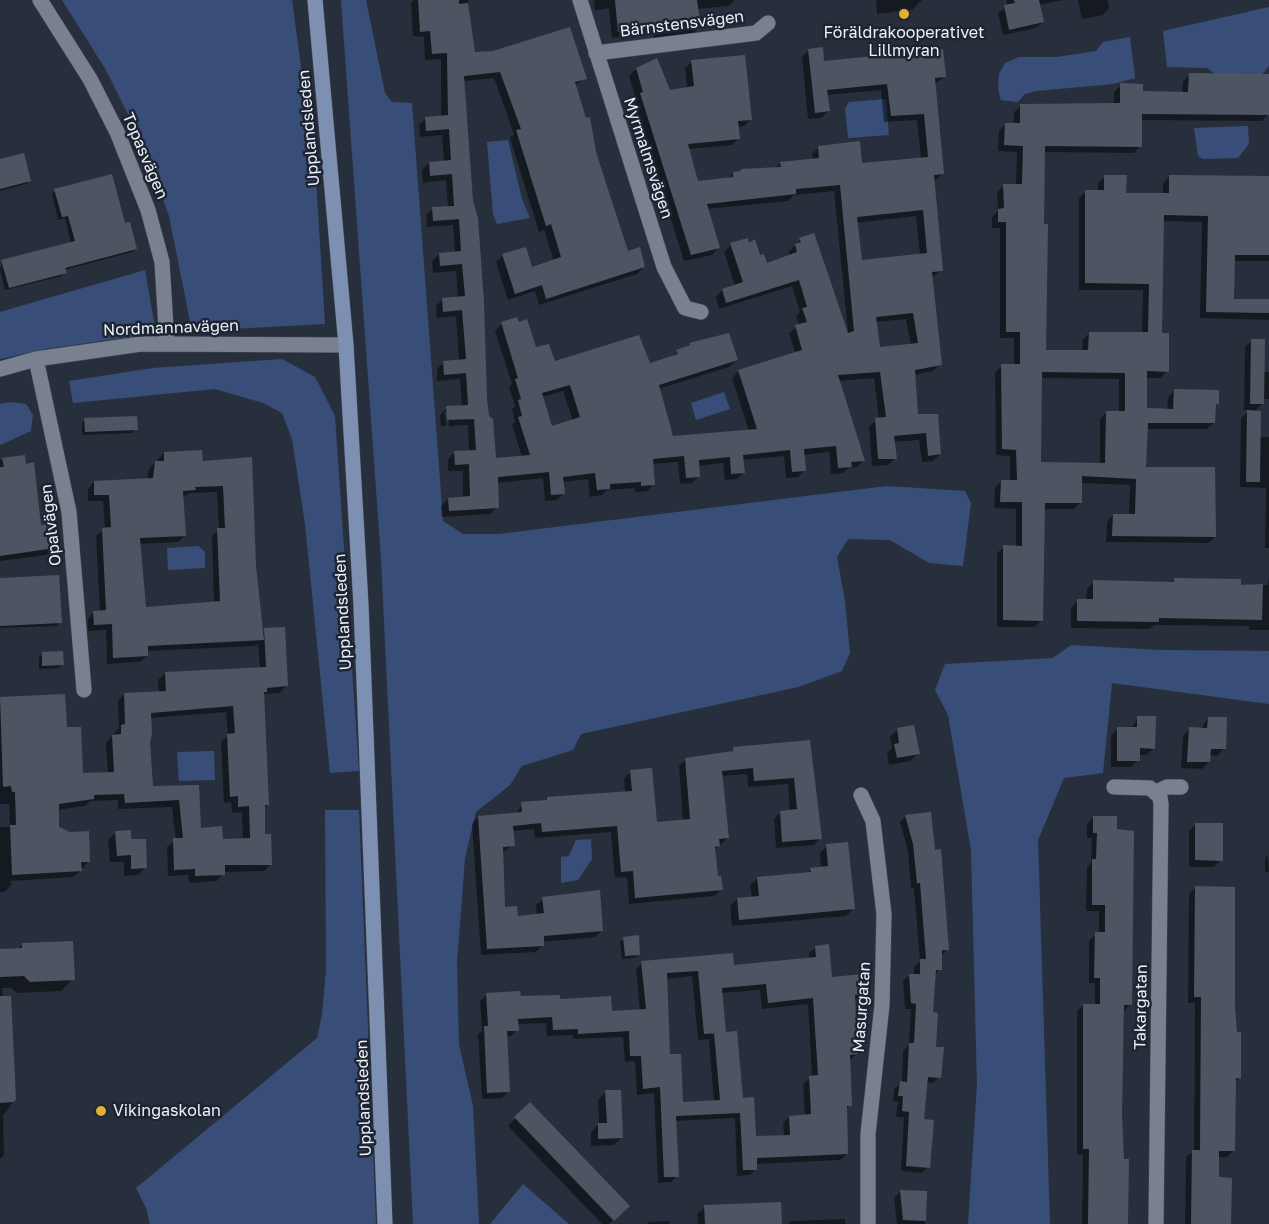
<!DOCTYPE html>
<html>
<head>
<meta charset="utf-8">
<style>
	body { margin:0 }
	canvas { display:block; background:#282f3c }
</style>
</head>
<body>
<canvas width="1269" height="1224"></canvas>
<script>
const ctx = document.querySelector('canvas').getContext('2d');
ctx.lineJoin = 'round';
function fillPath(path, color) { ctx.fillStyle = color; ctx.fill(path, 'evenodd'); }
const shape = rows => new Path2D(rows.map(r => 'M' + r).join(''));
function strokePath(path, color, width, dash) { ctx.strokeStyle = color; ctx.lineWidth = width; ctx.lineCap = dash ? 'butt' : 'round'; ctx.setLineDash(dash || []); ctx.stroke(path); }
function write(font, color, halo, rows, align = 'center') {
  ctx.font = font + ' "Golos Text",sans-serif'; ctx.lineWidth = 5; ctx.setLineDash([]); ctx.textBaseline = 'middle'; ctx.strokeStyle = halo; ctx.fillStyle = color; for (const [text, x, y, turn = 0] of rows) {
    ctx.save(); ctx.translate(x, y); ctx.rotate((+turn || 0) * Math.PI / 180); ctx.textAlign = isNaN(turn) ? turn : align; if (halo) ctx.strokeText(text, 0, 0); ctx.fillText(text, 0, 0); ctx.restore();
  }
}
const green = shape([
	[62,0,292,0,316,179,325,324,192,331,169,216,142,143,106,70],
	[341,0,366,0,385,93,392,102,412,103,443,521,463,534,499,534,887,486,965,491,971,503,963,566,929,563,890,540,848,539,837,557,845,601,850,653,842,671,798,687,581,734,573,750,522,766,510,785,476,812,465,858,457,963,459,1045,473,1106,479,1224,413,1224,381,559],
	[1269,7,1269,66,1260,77,1216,75,1207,68,1167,67,1163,31],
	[1130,37,1135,78,1113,84,1037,91,1025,94,1018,102,1001,100,998,89,999,74,1005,63,1019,57,1057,57,1096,51,1103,42],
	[886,99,889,135,848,138,845,109,849,102],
	[1248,126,1249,144,1238,158,1203,159,1198,156,1194,128],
	[508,140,522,199,530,218,497,224,493,214,487,142],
	[145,270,156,333,46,349,0,359,0,312],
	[282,359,315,377,335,416,359,771,330,773,305,524,292,439,282,413,263,403,215,389,73,403,69,381,153,368],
	[724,392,730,409,696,420,691,403],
	[10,402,26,404,33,415,31,431,0,445,0,404],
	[198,546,205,552,205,568,168,570,167,548],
	[1071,645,1161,650,1269,651,1269,704,1112,683,1103,773,1064,778,1038,840,1050,1224,968,1224,977,1085,971,850,948,715,935,690,945,664,1053,658],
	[214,751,215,780,179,781,177,752],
	[325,810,359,810,376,1224,150,1224,146,1208,136,1188,317,1038,322,1015,326,970],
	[591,839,592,859,578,880,561,883,561,857,569,856,576,840],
	[523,1184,569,1224,490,1224]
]);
const shadow = shape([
	[414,0,468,0,473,54,585,78,574,86,595,153,627,253,644,267,637,274,539,305,535,291,508,300,496,262,503,255,531,269,554,261,544,230,539,232,510,138,514,134,494,78,463,81,485,399,495,460,522,457,512,425,515,422,512,409,515,406,509,387,512,384,495,331,502,324,554,363,649,364,670,358,690,344,736,360,729,367,658,389,672,438,749,431,732,378,739,371,795,353,789,333,799,325,796,316,800,312,792,286,719,309,716,297,722,290,735,286,724,252,731,245,748,245,766,265,790,256,789,252,800,240,848,332,834,191,794,195,788,201,707,209,718,248,712,255,684,261,634,101,636,99,629,76,636,69,669,91,687,88,685,68,692,61,751,119,744,126,738,127,739,138,732,145,688,149,697,183,728,179,733,173,775,169,781,163,813,160,812,154,819,147,861,165,921,159,917,120,884,122,881,90,826,95,828,111,821,118,808,119,802,57,809,50,823,63,945,77,934,84,943,174,933,181,942,270,931,278,940,364,933,371,913,375,917,416,940,454,933,461,922,462,919,440,894,442,895,458,888,465,872,466,869,426,879,419,874,378,838,381,864,460,857,467,848,468,843,473,831,474,829,452,803,455,805,470,798,477,786,478,784,456,742,460,744,472,737,479,725,480,723,463,698,466,699,476,692,483,680,484,678,462,652,464,654,484,647,491,635,492,635,488,607,490,602,495,590,497,588,479,563,482,564,493,557,500,545,501,543,478,497,483,497,507,490,514,442,517,441,506,448,499,463,498,463,471,448,471,448,459,454,453,469,452,468,425,449,426,448,412,445,412,446,426,441,426,440,415,447,408,462,407,460,379,437,381,437,369,444,362,459,361,456,316,437,318,436,306,443,299,458,298,456,271,433,273,432,261,439,254,455,253,453,225,427,227,426,215,433,209,448,208,446,180,423,183,422,170,429,163,444,162,442,135,420,137,419,125,426,118,441,117,441,59,425,60,424,37,413,36,411,3],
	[916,216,920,256,860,262,856,223],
	[906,319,911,345,879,348,875,322],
	[563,391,573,421,551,427,542,397],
	[594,0,735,0,729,6,696,9,699,27,693,34,654,39,653,34,612,38,609,8,595,11],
	[876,0,922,0,912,10,877,14],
	[1006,0,1063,0,1039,5,1043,22,1036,28,1003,35,998,13,1008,6],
	[1078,0,1108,0,1109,8,1103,15,1082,19],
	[1190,75,1269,76,1269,114,1262,121,1141,120,1140,146,1134,153,1043,152,1045,351,1082,351,1083,340,1089,333,1142,333,1143,290,1079,290,1079,198,1086,191,1098,191,1098,183,1105,177,1125,194,1163,195,1163,183,1170,176,1269,177,1269,261,1233,261,1233,300,1269,301,1269,320,1200,318,1202,222,1162,221,1161,334,1167,371,1161,378,1145,378,1145,410,1167,410,1168,397,1174,391,1217,403,1214,406,1214,423,1207,429,1147,429,1145,468,1215,537,1208,543,1106,542,1107,522,1113,515,1129,516,1130,485,1081,483,1080,503,1074,509,1043,509,1042,620,1035,627,997,627,997,553,1004,547,1016,547,1016,509,994,508,995,488,1001,481,1010,482,1010,456,996,455,995,372,1002,366,1014,366,1014,338,1000,338,1000,228,992,228,992,217,998,211,997,192,1004,186,1016,186,1017,152,998,151,999,131,1005,125,1014,125,1014,112,1021,106,1114,104,1114,92,1121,85,1141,93,1182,93,1183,81],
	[1041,378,1119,379,1119,413,1106,413,1100,419,1100,464,1040,464],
	[0,161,29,181,26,184,0,191],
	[55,191,123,225,136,249,132,252,64,270,62,276,5,290,0,270,2,261,71,243,65,218,58,220,52,194],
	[1252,341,1263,372,1269,372,1269,399,1263,399,1263,403,1254,412,1259,437,1269,437,1269,548,1265,548,1266,488,1240,487,1241,418,1250,410,1244,410,1245,347],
	[85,419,136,429,133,433,82,435,82,423],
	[164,453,201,463,251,458,255,566,262,633,265,630,286,686,280,693,263,694,268,805,263,809,264,835,271,864,264,871,224,872,217,881,189,883,188,875,168,876,167,847,176,840,172,807,118,809,118,800,90,801,85,806,57,810,58,828,89,861,80,871,73,877,11,881,11,885,5,892,0,892,0,827,10,827,9,804,0,804,0,698,64,695,65,729,82,775,108,773,106,743,119,728,118,701,124,694,159,693,158,680,165,673,260,668,258,643,256,646,147,651,147,656,140,662,107,664,106,630,88,631,88,619,94,612,100,612,96,536,105,529,103,501,88,501,88,489,94,482,147,480,149,469],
	[217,492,219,529,212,536,214,603,145,609,139,544,178,542,184,536,182,497,191,493],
	[226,712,228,735,221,742,224,803,231,802,232,813,242,812,243,839,222,841,200,829,197,786,152,788,148,743,150,718],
	[23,456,40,527,53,548,46,555,0,561,0,460],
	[1269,576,1269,630,1249,630,1249,626,1154,625,1150,629,1071,628,1071,608,1078,601,1086,601,1087,589,1094,582,1171,583,1175,579,1239,587,1268,585],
	[0,579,60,622,57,626,0,628],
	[43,654,62,664,59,668,39,669,39,657],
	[1138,718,1154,748,1147,755,1138,755,1138,760,1131,767,1111,767,1111,735,1118,728,1131,728],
	[1208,718,1225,748,1217,756,1209,755,1209,762,1202,769,1181,768,1183,736,1190,729,1201,729],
	[897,730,918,754,910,761,889,765,887,753,892,748,890,737],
	[808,742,820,838,814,845,776,848,774,819,781,812,790,811,788,784,748,787,747,774,721,776,727,838,714,851,716,878,721,890,714,896,629,904,627,877,615,878,611,832,535,838,534,829,512,831,513,845,502,853,504,909,517,917,537,916,536,905,543,899,602,930,595,937,543,942,543,945,536,952,481,955,472,824,478,817,516,814,522,804,544,802,548,798,625,793,624,778,631,772,656,823,683,821,679,766,686,759,729,754,734,749],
	[906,816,947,949,941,956,940,969,934,976,932,1014,939,1077,933,1083,926,1082,923,1120,928,1167,922,1173,901,1171,904,1117,896,1117,898,1102,893,1101,894,1089,902,1083,903,1051,909,1045,911,1009,905,1009,903,981,909,975,914,975,914,967,920,961,914,888,911,888,908,851,900,822],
	[1094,817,1115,818,1130,1005,1124,1011,1121,1115,1127,1224,1082,1224,1083,1155,1077,1155,1077,1011,1084,1005,1095,1005,1095,983,1089,983,1089,940,1099,933,1099,911,1086,911,1087,867,1091,863,1092,838,1087,838,1087,824],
	[1196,824,1221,860,1214,867,1189,867,1189,831],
	[116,832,130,841,146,867,138,875,124,876,124,862,110,862,108,840],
	[827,846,853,909,846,916,732,926,730,906,737,899,752,898,750,885,758,878,807,874,811,869,821,868,820,853],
	[1268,855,1269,872,1265,872,1265,858],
	[1195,888,1233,1006,1240,1078,1234,1083,1233,1151,1227,1157,1218,1157,1217,1179,1230,1224,1185,1224,1186,1157,1194,1151,1195,1003,1188,1003,1189,894],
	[624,938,639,954,635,958,622,959,620,942],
	[22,945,73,979,61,991,17,993,11,988,2,988,15,1099,3,1116,4,1155,0,1159,0,951,17,950],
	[816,947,831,979,864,994,854,1000,856,1054,850,1060,850,1105,845,1110,847,1154,840,1160,756,1164,756,1169,750,1175,737,1176,735,1118,675,1121,677,1176,671,1182,658,1183,654,1093,637,1095,635,1061,625,1062,623,1037,573,1039,573,1035,547,1036,546,1023,517,1024,517,1030,511,1036,506,1036,508,1092,502,1098,482,1099,478,1034,482,1031,480,1001,487,994,559,1000,611,1013,640,1011,636,969,642,963,733,966,810,959,809,953],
	[692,976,698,1040,711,1039,709,1041,714,1102,681,1103,669,1056,665,979],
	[760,990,762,1009,808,1004,812,1077,803,1084,805,1116,789,1117,783,1123,784,1136,754,1138,725,1034,721,993],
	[606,1092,622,1137,614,1145,591,1146,591,1132,599,1124,598,1100],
	[530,1104,627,1206,609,1224,602,1224,508,1126],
	[900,1192,925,1192,925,1224,897,1224,894,1198],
	[705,1207,780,1224,698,1224,697,1214],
	[845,1219,845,1224,788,1224,791,1221],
	[669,1221,669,1224,647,1224,648,1222]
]);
const building = shape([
	[418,0,459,0,459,4,468,3,475,52,493,51,570,27,587,79,575,82,586,118,590,117,596,152,628,251,640,247,645,267,546,299,542,285,515,294,502,254,526,247,532,267,561,257,551,224,546,226,516,130,521,129,500,72,464,76,473,201,478,218,484,302,487,399,489,416,493,419,496,458,530,455,518,417,522,416,518,400,521,399,515,379,518,378,501,322,517,317,519,322,527,319,536,347,549,344,555,361,639,335,650,363,678,354,676,350,690,345,689,343,729,333,738,360,659,385,673,436,757,429,738,370,802,350,795,325,807,322,802,308,807,307,799,280,726,303,722,289,743,282,730,243,748,238,749,243,755,239,760,255,764,254,767,263,797,252,795,244,801,242,799,238,814,233,848,333,854,331,840,185,796,189,796,194,707,204,720,248,691,255,640,93,643,92,636,68,657,58,670,90,694,86,691,60,745,55,752,120,738,121,740,139,688,144,698,181,733,177,733,172,741,171,741,169,781,167,780,162,819,158,818,146,860,141,862,163,928,157,924,114,891,116,887,84,827,90,830,111,815,113,808,49,823,47,824,61,943,49,946,77,935,78,944,174,934,175,943,271,932,272,942,365,915,370,918,414,938,414,941,454,928,456,926,433,894,436,897,459,878,459,875,418,886,417,880,372,838,375,865,461,851,462,852,467,838,468,836,446,804,449,806,471,792,472,790,450,743,455,745,473,731,474,730,457,699,460,700,477,686,478,684,456,653,459,655,485,641,486,641,482,610,484,610,489,597,490,595,473,563,477,565,494,551,495,549,472,498,477,499,508,449,511,448,498,470,496,469,464,455,465,454,451,476,450,474,419,447,420,446,406,468,405,466,373,444,375,443,361,466,359,462,310,443,312,442,298,465,296,462,264,440,266,439,253,461,251,459,219,433,221,432,207,454,206,452,174,430,176,429,162,451,160,449,129,426,131,425,117,448,115,447,53,432,54,430,31,420,32],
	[923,210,927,253,862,260,857,217],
	[913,313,918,343,880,347,876,317],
	[570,385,580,417,552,426,542,393],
	[615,0,697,0,701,28,660,33,660,27,618,32],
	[1014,0,1039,0,1044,22,1009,30,1004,5,1015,3],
	[1189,73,1269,74,1269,115,1142,114,1142,147,1045,146,1044,224,1048,224,1046,350,1088,350,1089,332,1148,332,1149,284,1085,283,1085,190,1104,190,1104,175,1127,175,1126,193,1169,193,1169,175,1269,176,1269,255,1235,255,1234,299,1269,299,1269,313,1206,312,1208,216,1164,215,1162,333,1169,333,1169,372,1147,371,1147,408,1173,409,1174,389,1219,390,1219,404,1216,404,1215,423,1148,423,1146,467,1215,467,1216,537,1112,536,1113,514,1135,514,1136,479,1082,476,1082,503,1045,503,1043,621,1003,620,1003,545,1022,546,1022,502,1000,502,1001,480,1017,480,1016,450,1002,449,1001,364,1020,364,1020,332,1006,332,1006,222,998,222,998,209,1004,208,1003,184,1022,184,1023,146,1004,145,1005,123,1020,123,1020,104,1120,103,1120,83,1143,84,1143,91,1188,92],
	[1042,372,1125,373,1125,411,1106,411,1105,463,1041,462],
	[24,153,31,181,0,189,0,159],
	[112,174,125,223,130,222,137,249,65,268,67,273,9,288,1,260,75,241,68,216,62,217,54,189],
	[1251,339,1265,339,1264,404,1250,404],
	[1247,410,1261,411,1260,482,1246,482],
	[137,416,138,430,85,432,84,418],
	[202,450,203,461,252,457,256,566,264,640,148,646,148,656,113,658,112,624,94,625,93,611,106,610,102,528,111,527,109,495,94,495,94,481,153,478,155,461,164,461,164,452],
	[223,486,225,528,217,528,220,601,146,607,140,538,186,536,183,491,196,490,195,487],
	[25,455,26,464,34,462,41,525,51,524,55,548,0,556,0,467,4,467,2,458],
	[59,575,62,623,0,626,0,578],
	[1174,578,1241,579,1241,585,1263,584,1262,620,1159,618,1159,622,1077,621,1077,599,1093,599,1093,580,1174,582],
	[285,627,288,686,267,688,267,692,264,692,269,805,265,805,265,834,271,834,272,865,225,865,225,875,195,876,195,869,174,870,173,838,183,838,179,800,125,803,124,794,94,795,94,799,59,804,59,827,70,832,89,831,90,862,81,862,82,871,12,875,10,825,16,825,15,792,12,792,11,786,3,787,0,697,65,694,67,727,81,727,83,773,114,772,112,735,121,734,121,725,125,724,124,693,166,691,165,672,266,667,264,628],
	[233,706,235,733,227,734,230,797,238,796,238,807,249,806,250,838,223,839,222,826,201,828,199,785,153,786,150,743,152,733,151,713],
	[63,651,64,665,42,666,42,652],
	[1137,716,1156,716,1155,749,1140,748,1140,761,1117,761,1117,727,1137,727],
	[1208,717,1227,717,1226,749,1211,749,1210,762,1187,762,1189,727,1207,728],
	[914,725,920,754,897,758,894,744,899,743,897,728],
	[810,740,822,839,782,842,780,811,797,809,794,778,754,781,753,768,722,771,729,838,719,839,720,846,715,847,718,876,721,876,723,890,635,898,633,871,621,872,617,826,542,832,541,823,513,826,515,846,503,847,505,907,517,906,518,916,544,913,542,897,600,890,603,931,544,936,544,946,487,949,478,816,522,812,521,802,547,800,547,797,632,791,630,770,652,768,657,822,690,819,685,758,733,751,733,747],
	[931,812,935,850,941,849,949,950,942,950,942,970,936,970,933,1012,938,1013,936,1047,944,1047,941,1078,928,1077,924,1119,934,1120,930,1168,906,1166,909,1112,902,1111,903,1096,898,1096,900,1081,907,1082,909,1043,914,1043,916,1004,911,1003,909,974,920,974,920,959,926,959,920,883,917,883,913,844,905,815],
	[1093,816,1117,816,1117,829,1134,831,1132,1005,1124,1005,1122,1115,1124,1159,1129,1159,1128,1224,1088,1224,1089,1149,1083,1149,1083,1004,1100,1004,1100,978,1094,978,1095,932,1105,932,1105,905,1092,905,1092,859,1096,859,1097,833,1093,833],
	[1195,823,1223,823,1223,861,1195,860],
	[131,830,131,839,146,839,147,868,131,869,131,855,117,856,115,831],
	[848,842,855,909,739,920,737,898,759,896,757,877,811,872,810,868,828,866,826,844],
	[1195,886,1235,887,1235,1006,1237,1032,1241,1032,1241,1079,1236,1078,1235,1151,1219,1151,1219,1177,1232,1178,1231,1224,1191,1224,1192,1150,1200,1150,1201,997,1194,997],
	[639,935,640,955,625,956,623,937],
	[73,941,75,980,30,982,24,976,0,977,0,949,22,948,22,943],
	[829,944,832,977,863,974,865,994,855,995,858,1054,850,1055,852,1106,847,1106,848,1154,757,1158,757,1170,743,1170,740,1113,676,1116,679,1177,664,1177,660,1087,643,1089,641,1056,630,1056,629,1031,578,1034,578,1029,553,1030,552,1017,518,1019,519,1031,507,1031,510,1092,487,1093,484,1026,488,1026,486,993,520,991,521,996,560,995,560,999,611,996,612,1011,646,1009,641,961,733,953,734,965,816,957,815,946],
	[698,971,704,1034,718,1033,714,1033,720,1100,683,1102,681,1054,670,1054,667,973],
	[766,984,768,1003,813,998,818,1075,809,1076,811,1114,789,1116,790,1135,756,1136,754,1097,743,1098,737,1031,726,1032,722,988],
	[0,996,11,996,16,1099,14,1102,0,1103],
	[605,1090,621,1090,623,1138,598,1139,598,1123,607,1123],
	[530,1102,630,1206,614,1221,514,1117],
	[900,1190,927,1191,926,1221,903,1220],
	[781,1202,782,1224,705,1224,704,1205]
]);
const street = shape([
	[40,0,90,79,117,132,148,210,162,262,167,344],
	[580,0,664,267,685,308,701,312],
	[596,53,756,33,768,23],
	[36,359,69,512,84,690],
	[0,369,36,359,141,344,346,345],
	[1114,787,1150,788,1160,797,1161,804,1156,1224],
	[1156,792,1167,787,1181,787],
	[861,795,873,821,884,914,882,1005,868,1134,868,1224]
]);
const secondary = shape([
	[315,0,346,345,361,605,385,1224]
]);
const markers = [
	[904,14,6,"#e4ae35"],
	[101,1111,6,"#e4ae35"]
];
const streetNames = [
	["Bärnstensvägen",682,24,-7],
	["Upplandsleden",309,128,-95],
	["Topasvägen",145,156,67],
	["Myrmalmsvägen",648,158,72],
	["Nordmannavägen",171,328,-2],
	["Opalvägen",51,525,-97],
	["Upplandsleden",343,612,-93],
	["Masurgatan",862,1007,-86],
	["Takargatan",1141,1007,-89],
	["Upplandsleden",364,1098,-92]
];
const poiNames = [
	["Föräldrakooperativet",904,33],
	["Lillmyran",904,51],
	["Vikingaskolan",113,1111,"left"]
];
fillPath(green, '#384e79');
fillPath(shadow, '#0007');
fillPath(building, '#4d5563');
strokePath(street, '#464b57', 16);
strokePath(secondary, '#464b57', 16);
strokePath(street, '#798191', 15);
strokePath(secondary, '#7e90b2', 15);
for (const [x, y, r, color] of markers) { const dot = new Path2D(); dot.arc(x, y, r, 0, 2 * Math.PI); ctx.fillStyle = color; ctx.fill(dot); strokePath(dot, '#1e2532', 2); }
write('16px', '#ecf1fa', '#1e2532', streetNames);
write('16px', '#ecf1fa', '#1e2532', poiNames);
</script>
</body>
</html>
